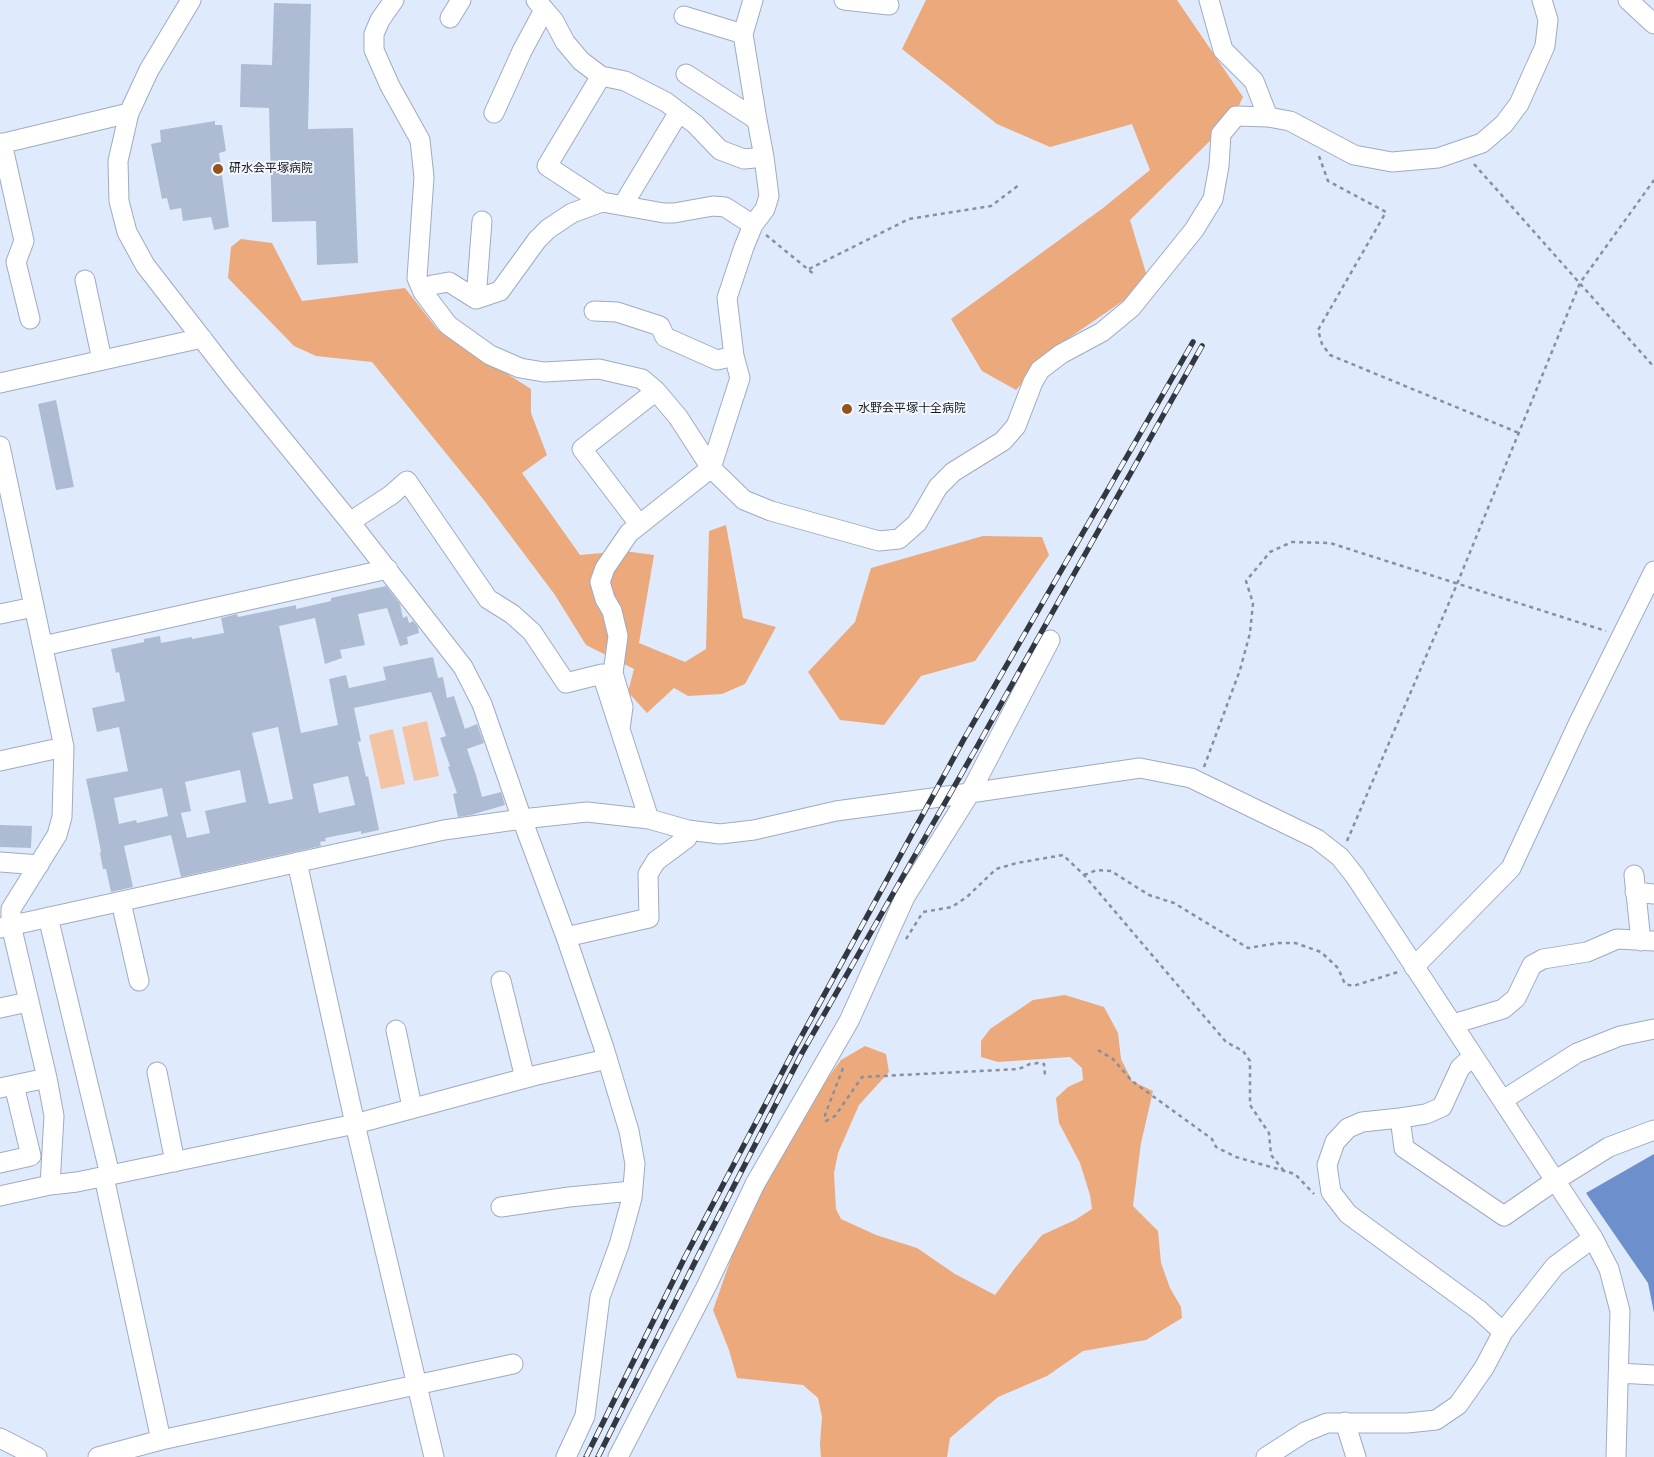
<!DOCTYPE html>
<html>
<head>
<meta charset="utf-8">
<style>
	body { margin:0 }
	canvas { display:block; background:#dfeafd }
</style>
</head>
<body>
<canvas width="1654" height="1457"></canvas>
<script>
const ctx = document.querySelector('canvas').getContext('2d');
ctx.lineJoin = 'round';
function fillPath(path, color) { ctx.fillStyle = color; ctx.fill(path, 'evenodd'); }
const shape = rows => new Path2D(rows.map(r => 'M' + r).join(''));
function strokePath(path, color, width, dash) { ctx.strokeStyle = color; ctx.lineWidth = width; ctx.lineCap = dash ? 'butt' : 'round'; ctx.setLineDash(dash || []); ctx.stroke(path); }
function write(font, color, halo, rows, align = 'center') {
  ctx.font = font + ' Manrope,"Noto Sans JP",sans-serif'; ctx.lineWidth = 4; ctx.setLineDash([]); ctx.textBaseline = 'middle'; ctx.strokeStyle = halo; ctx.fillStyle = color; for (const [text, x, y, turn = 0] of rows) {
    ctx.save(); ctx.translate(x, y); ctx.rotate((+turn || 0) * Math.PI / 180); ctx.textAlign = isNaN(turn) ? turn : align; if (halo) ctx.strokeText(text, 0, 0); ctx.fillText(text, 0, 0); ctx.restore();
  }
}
const green = shape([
	[427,721,439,776,414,781,402,727],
	[393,729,405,784,381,789,369,735]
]);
const forest = shape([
	[926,0,1177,0,1243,97,1233,118,1130,220,1149,283,1050,351,1016,390,982,371,951,319,1103,208,1150,170,1132,124,1050,147,997,124,902,49],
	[241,239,272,243,302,301,405,288,438,330,531,389,531,413,547,455,522,473,580,555,624,551,654,555,639,643,685,662,706,649,709,531,726,525,743,618,776,627,745,684,722,694,688,696,674,688,647,713,628,692,634,669,586,645,555,595,483,499,372,362,316,356,294,346,228,278,231,247],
	[983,536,1042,537,1049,555,975,661,921,676,884,725,840,720,808,672,855,622,871,568],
	[1065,995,1104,1007,1118,1033,1121,1059,1132,1081,1153,1091,1141,1143,1133,1206,1158,1231,1161,1263,1170,1288,1181,1307,1182,1318,1146,1340,1083,1351,1047,1376,998,1397,950,1438,947,1457,821,1457,820,1444,822,1417,818,1398,803,1385,737,1378,729,1350,713,1310,747,1213,808,1105,841,1060,865,1046,886,1054,889,1072,859,1105,838,1153,834,1173,835,1192,836,1209,841,1219,876,1235,917,1248,955,1274,995,1295,1015,1268,1042,1235,1075,1220,1092,1209,1090,1195,1080,1163,1059,1123,1056,1098,1068,1087,1083,1080,1082,1068,1070,1057,998,1062,981,1057,981,1041,990,1029,1033,1000]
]);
const water = shape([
	[1654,1154,1654,1313,1648,1283,1586,1193]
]);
const building = shape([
	[274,3,311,4,308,129,353,128,358,263,317,265,316,221,272,222,269,108,240,107,241,64,272,65],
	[215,121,215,125,222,125,226,151,219,153,229,227,214,230,211,217,183,221,181,208,170,210,167,198,162,199,151,144,161,142,160,130],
	[56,400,74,487,56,490,38,404],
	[386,586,400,604,403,618,407,616,409,623,413,621,418,627,419,633,407,637,408,644,400,646,387,608,358,614,365,645,340,650,342,658,325,664,315,618,279,626,301,733,338,725,329,679,346,675,349,688,386,680,383,667,433,657,438,678,443,677,447,698,454,696,465,729,477,724,484,743,467,749,476,775,482,797,501,792,505,805,471,815,458,817,453,794,457,793,448,767,450,766,440,738,446,736,431,692,354,708,361,741,358,742,366,777,368,776,379,830,361,834,361,831,325,838,326,841,320,842,321,846,181,877,171,835,124,846,133,887,111,892,106,869,103,869,100,853,101,852,95,821,86,779,128,771,119,727,97,732,92,708,125,701,119,672,116,673,111,649,144,642,144,639,160,636,161,643,192,637,192,639,224,633,221,618,237,614,238,617,296,605,296,609,331,601,331,598],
	[278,727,293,799,269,804,252,733],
	[240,770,246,802,205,811,210,833,187,838,181,813,191,811,185,782],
	[348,776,355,805,319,813,313,784],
	[162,788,168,816,137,823,136,820,119,824,114,798],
	[0,825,32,826,31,848,0,847]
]);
const path = shape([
	[1319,156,1328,181,1386,212,1318,330,1322,344,1330,355,1519,433],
	[1474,164,1654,367],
	[766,235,815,275],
	[809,269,909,219,991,206,1019,185],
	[1204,767,1240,670,1250,633,1253,603,1246,581,1270,552,1292,542,1330,543,1606,631],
	[1347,841,1457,584,1580,283,1654,180],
	[1084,875,1097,870,1111,871,1149,895,1174,903,1248,948,1279,943,1295,943,1321,952,1338,968,1345,984,1353,986,1398,972],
	[906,939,923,912,952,907,968,896,996,869,1017,863,1063,855,1084,875,1226,1042,1243,1051,1250,1061,1250,1105,1269,1133,1271,1155,1284,1171],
	[1098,1050,1113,1059,1132,1081,1212,1139,1216,1147,1236,1157,1295,1174,1314,1194],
	[843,1068,825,1115,826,1121,835,1116,862,1077,1019,1069,1030,1064,1038,1063,1044,1064,1045,1075]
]);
const minor = shape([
	[191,0,149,70,129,113,118,161,119,201,127,232,145,265,231,376,350,522,463,667,482,704,522,819,566,937,604,1048,629,1131,635,1164,632,1198,619,1245,600,1297,585,1416,566,1457],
	[394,0,380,20,374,34,374,50,390,86,420,140,424,177,417,278,423,292,448,325,490,355,520,368,544,372,599,369,642,379,656,391,678,417,711,468,744,500,771,511,879,541,899,539,917,523,938,487,953,472,1003,441,1016,426,1033,382,1040,370,1061,354,1102,332,1131,308,1194,230,1213,199,1219,166,1221,134,1236,116,1268,117,1290,121,1354,155,1392,162,1438,158,1482,143,1504,124,1519,104,1545,46,1548,20,1542,0],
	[536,0,554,21,565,42,581,61,601,76,625,81,666,102,695,124,720,150,744,159,764,157],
	[844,0,889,5],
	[1209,0,1223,50,1254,81,1268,117],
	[1628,0,1654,24],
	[684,16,743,34],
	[450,18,461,0],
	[686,74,757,120],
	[601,76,547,166,602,202,664,213,674,213,713,206,725,207,753,225],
	[494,113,522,51,544,10],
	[2,143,24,241,16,262,30,319],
	[0,144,129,113],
	[623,205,679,112],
	[85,280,102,360],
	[423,292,432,285,449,282,476,299,500,291,537,240,548,229,572,213,602,202],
	[476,299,482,221],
	[594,311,617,312,660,326,665,337,717,360,734,356],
	[0,383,202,338],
	[0,446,64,747,62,817,57,835,11,909,11,925,47,1078,54,1116,50,1185,0,1196],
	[350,522,391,495,407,481,488,599,512,614,532,632,566,683,602,674,649,819],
	[639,524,582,449,656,391],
	[0,614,34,607],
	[43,646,388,569],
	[620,729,623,707,613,673,618,636,612,611,605,599,600,582,605,568,629,533,711,468,740,378,734,356,727,298,744,247,753,225,765,209,769,196,764,157,757,120,743,34,753,0],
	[0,761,64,747],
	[0,862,39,865],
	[297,862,355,1124,434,1457],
	[1634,875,1641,941],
	[1635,892,1654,894],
	[121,902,139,981],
	[48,917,110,1175],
	[0,928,444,830,522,819,587,812,649,819,688,830,720,834,754,830,836,811,970,793,1140,768,1191,778,1317,839,1340,857,1355,876,1593,1238,1609,1269,1620,1311,1616,1457],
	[566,937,649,918,648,874,656,861,687,838,688,830],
	[1414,967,1511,868,1579,722,1654,571],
	[501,981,525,1078],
	[0,1008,28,1002],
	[1453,1024,1503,1009,1516,998,1532,965,1543,959,1587,952,1617,939,1654,941],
	[396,1030,412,1107],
	[1473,1056,1460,1068,1442,1107,1426,1114,1400,1118,1362,1122,1348,1128,1335,1142,1327,1165,1331,1192,1348,1214,1479,1310,1503,1332],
	[157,1072,175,1162],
	[0,1088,47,1078],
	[1503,1100,1577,1053,1620,1036,1654,1029],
	[1400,1118,1404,1148,1504,1216,1556,1180,1609,1147,1654,1130],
	[0,1163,31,1156,14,1085],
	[104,1177,161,1440],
	[50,1185,77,1182,355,1124,533,1076,607,1059],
	[501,1207,569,1197,632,1191],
	[1619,1373,1654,1375],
	[1345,1422,1356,1457],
	[0,1438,37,1457],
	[98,1457,161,1440,513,1364],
	[618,1457,707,1285,755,1184,849,1021,905,897,970,793,1050,640],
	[1266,1457,1305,1432,1327,1423,1407,1423,1436,1420,1458,1405,1484,1368,1503,1332,1555,1266,1593,1238]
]);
const rail = shape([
	[586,1457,685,1257,794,1050,964,739,1193,342],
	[598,1457,695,1262,802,1053,978,745,1202,346]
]);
const markers = [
	[218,169,6,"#93521e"],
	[847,409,6,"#93521e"]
];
const poiNames = [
	["研水会平塚病院",229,169],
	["水野会平塚十全病院",858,409]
];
fillPath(green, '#f4c3a2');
fillPath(forest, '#eca97c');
fillPath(water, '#6d8fcb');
fillPath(building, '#aebcd3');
strokePath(minor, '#9eabc2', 21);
strokePath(path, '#88909f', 2.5, [4, 4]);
strokePath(minor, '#fff', 19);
strokePath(rail, '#323842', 5.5);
strokePath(rail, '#f4f7fb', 4, [11]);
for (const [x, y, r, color] of markers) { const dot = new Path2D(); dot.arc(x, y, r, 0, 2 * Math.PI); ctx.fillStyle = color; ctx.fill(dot); strokePath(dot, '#f4f7fb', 2); }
write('12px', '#151a22', '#f4f7fb', poiNames, 'left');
</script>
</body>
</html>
